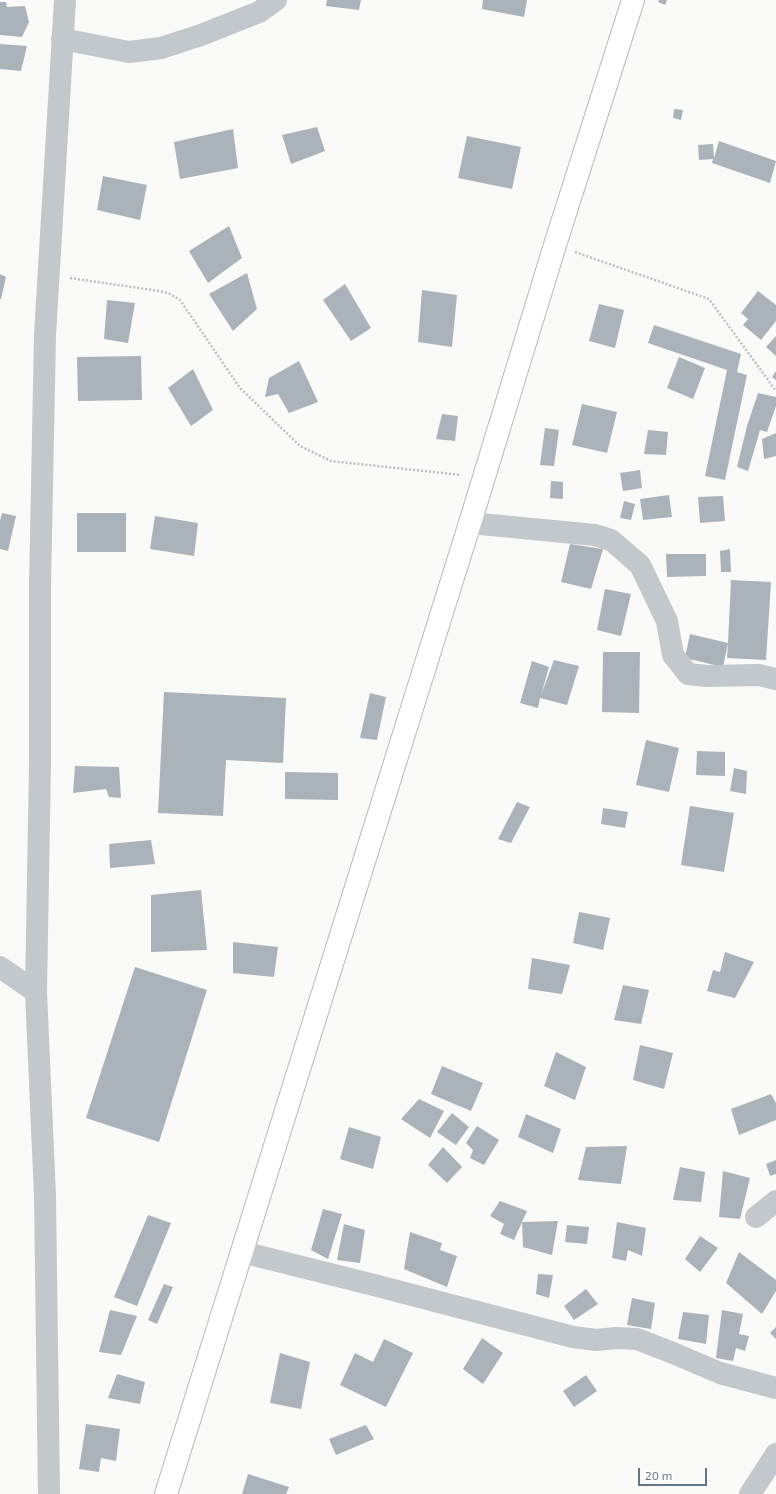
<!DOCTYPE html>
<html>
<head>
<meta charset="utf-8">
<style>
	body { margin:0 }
	#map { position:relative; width:776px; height:1494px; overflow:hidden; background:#fafaf8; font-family:"Exo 2",sans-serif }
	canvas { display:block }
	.scale { position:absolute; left:638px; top:1468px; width:69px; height:18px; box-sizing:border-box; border:2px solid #657683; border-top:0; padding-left:5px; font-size:12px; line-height:14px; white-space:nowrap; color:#657683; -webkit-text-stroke:3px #fff; paint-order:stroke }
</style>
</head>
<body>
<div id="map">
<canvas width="776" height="1494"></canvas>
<div class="scale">20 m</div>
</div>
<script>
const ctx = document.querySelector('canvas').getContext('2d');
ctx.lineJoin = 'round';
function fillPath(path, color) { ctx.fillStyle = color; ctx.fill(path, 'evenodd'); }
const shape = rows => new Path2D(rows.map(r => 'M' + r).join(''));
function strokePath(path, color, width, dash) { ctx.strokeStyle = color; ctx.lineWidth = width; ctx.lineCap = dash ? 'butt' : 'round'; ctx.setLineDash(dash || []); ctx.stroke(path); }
const building = shape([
	[327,0,361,0,359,10,326,6],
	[483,0,527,0,524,17,482,9],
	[659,0,667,0,665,5,658,2],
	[0,2,6,2,7,7,25,6,29,22,22,37,0,35],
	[0,44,27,46,21,71,0,69],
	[674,109,683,110,681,120,673,118],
	[317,127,325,151,291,164,282,135],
	[233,129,238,168,180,179,174,142],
	[467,136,521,147,512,189,458,178],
	[719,141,776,161,770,183,712,163,713,159,699,160,698,145,713,144,714,158],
	[103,176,147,185,140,220,97,210],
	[229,226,242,258,208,283,189,251],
	[247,273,257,309,233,331,209,294],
	[0,274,6,277,1,299,0,299],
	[345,284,371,328,351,341,323,300],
	[422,290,457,295,452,347,418,342],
	[758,291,776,305,776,321,761,340,743,325,748,319,741,313],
	[107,300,135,303,128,343,104,339],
	[599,304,624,310,615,348,589,341],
	[654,325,741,354,737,372,747,375,725,480,705,476,727,370,648,343],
	[776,336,776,356,766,347],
	[141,356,142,400,78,401,77,357],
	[679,357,705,368,693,399,667,388],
	[299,361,318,402,289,413,278,394,265,397,269,378],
	[193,369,213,410,191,426,168,388],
	[776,371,776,380,772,377],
	[758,393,776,397,776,406,767,432,760,430,748,471,737,467,747,426],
	[582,404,617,412,607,453,572,445],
	[442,414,458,416,455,441,436,439],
	[545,428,559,430,554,466,540,465],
	[648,430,668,432,666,455,644,454],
	[776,433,776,456,764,459,762,439],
	[640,470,642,488,623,491,620,473],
	[551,481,563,482,563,499,550,498],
	[669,495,672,517,643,520,640,499],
	[723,496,725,521,700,523,698,497],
	[624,501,635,504,631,520,620,518],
	[2,513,16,516,8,551,0,549,0,521],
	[77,513,126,513,126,552,77,552],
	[155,516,198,523,194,556,150,549],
	[570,544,603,549,591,589,561,582],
	[730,549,731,572,721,572,720,551],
	[666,554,706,554,706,576,667,577],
	[731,580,771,582,766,660,727,658,728,643,723,667,685,658,690,634,728,643],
	[605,589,631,594,621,636,597,630],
	[603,652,640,652,639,713,602,712],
	[554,660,579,666,567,705,540,698,538,708,520,703,532,661,549,667,541,695],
	[164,692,286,698,283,763,226,760,223,816,158,813],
	[370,693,386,697,377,740,360,738],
	[646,740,679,748,669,792,636,785],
	[697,751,725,752,725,776,696,775],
	[75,766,119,767,121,798,109,797,106,789,73,793],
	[734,768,747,771,746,794,730,791],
	[285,772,338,773,338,800,285,799],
	[517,802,530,807,511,843,498,839],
	[690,806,734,813,724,872,681,865],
	[603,808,628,812,625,828,601,824],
	[151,840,155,864,110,868,109,844],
	[201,890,207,950,151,952,151,895],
	[579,912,610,918,603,950,573,943],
	[233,942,278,947,274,977,233,973],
	[725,952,754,962,735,998,707,991,713,970,720,972],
	[532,958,570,965,562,994,528,989],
	[135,967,207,990,159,1142,86,1118],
	[623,985,649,990,641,1024,614,1020],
	[640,1045,673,1053,664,1089,633,1080],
	[556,1052,586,1067,575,1100,544,1086],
	[442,1066,483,1083,471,1111,431,1094],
	[771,1094,776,1103,776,1120,739,1135,731,1109],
	[419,1099,444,1111,430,1138,401,1119],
	[452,1113,469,1127,456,1145,437,1132],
	[526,1114,561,1129,553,1153,518,1137],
	[477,1126,499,1140,484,1165,470,1158,473,1150,466,1143],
	[349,1127,381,1137,373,1169,340,1159],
	[627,1146,621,1184,578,1180,586,1147],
	[443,1147,462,1167,447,1183,428,1165],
	[776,1160,776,1174,770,1176,766,1164],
	[680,1167,705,1172,701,1202,673,1200],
	[723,1171,750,1178,740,1219,719,1217],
	[500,1201,527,1211,514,1240,500,1234,504,1224,490,1216],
	[323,1209,342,1214,328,1259,311,1250],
	[148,1215,171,1223,137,1306,114,1297],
	[558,1221,552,1255,523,1247,522,1222],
	[617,1222,646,1228,642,1256,628,1250,626,1261,612,1258],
	[344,1224,365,1230,360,1263,337,1260],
	[567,1225,589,1227,587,1244,565,1242],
	[410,1232,442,1243,440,1250,457,1256,447,1287,404,1269],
	[700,1236,718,1248,700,1272,685,1259],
	[739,1252,776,1280,776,1291,762,1314,726,1283],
	[538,1274,553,1275,549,1298,536,1294],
	[164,1284,173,1287,157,1324,148,1320],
	[586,1289,598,1304,574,1320,564,1306],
	[632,1298,655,1303,651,1329,627,1325],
	[110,1310,137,1316,121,1355,99,1352],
	[722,1310,743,1314,739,1334,749,1336,745,1351,736,1348,733,1361,716,1358],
	[683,1312,709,1315,706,1344,678,1339],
	[776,1327,776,1339,770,1333],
	[482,1338,503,1353,483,1384,463,1369],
	[384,1339,413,1353,386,1407,340,1385,355,1353,373,1362],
	[280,1353,310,1362,301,1409,270,1403],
	[117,1374,145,1382,140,1404,108,1398],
	[586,1375,597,1391,574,1407,563,1391],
	[86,1424,120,1429,116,1461,101,1458,99,1472,79,1469],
	[366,1425,374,1439,336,1455,329,1439],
	[248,1474,289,1487,286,1494,242,1494]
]);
const path = shape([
	[575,252,709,299,776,391],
	[70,278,159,291,170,294,180,300,240,388,300,446,331,461,461,475]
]);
const minor = shape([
	[62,39,129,52,161,48,201,35,259,12,276,0],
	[470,523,595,535,611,540,640,565,667,621,673,655,688,674,707,676,759,675,776,679],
	[0,967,36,992],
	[756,1217,776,1201],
	[242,1252,374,1285,573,1337,596,1340,616,1338,637,1339,673,1353,720,1373,776,1388],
	[49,1494,45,1196,36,992,40,763,40,586,45,335,65,0],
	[750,1494,776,1454]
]);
const trunk = shape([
	[166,1494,470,523,555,245,633,0]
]);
fillPath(building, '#aab3b9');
strokePath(trunk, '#b4b9bd', 24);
strokePath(path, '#bbbfc2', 2.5, [2, 2]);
strokePath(minor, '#c3c8cc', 22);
strokePath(trunk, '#fff', 22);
</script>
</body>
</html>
